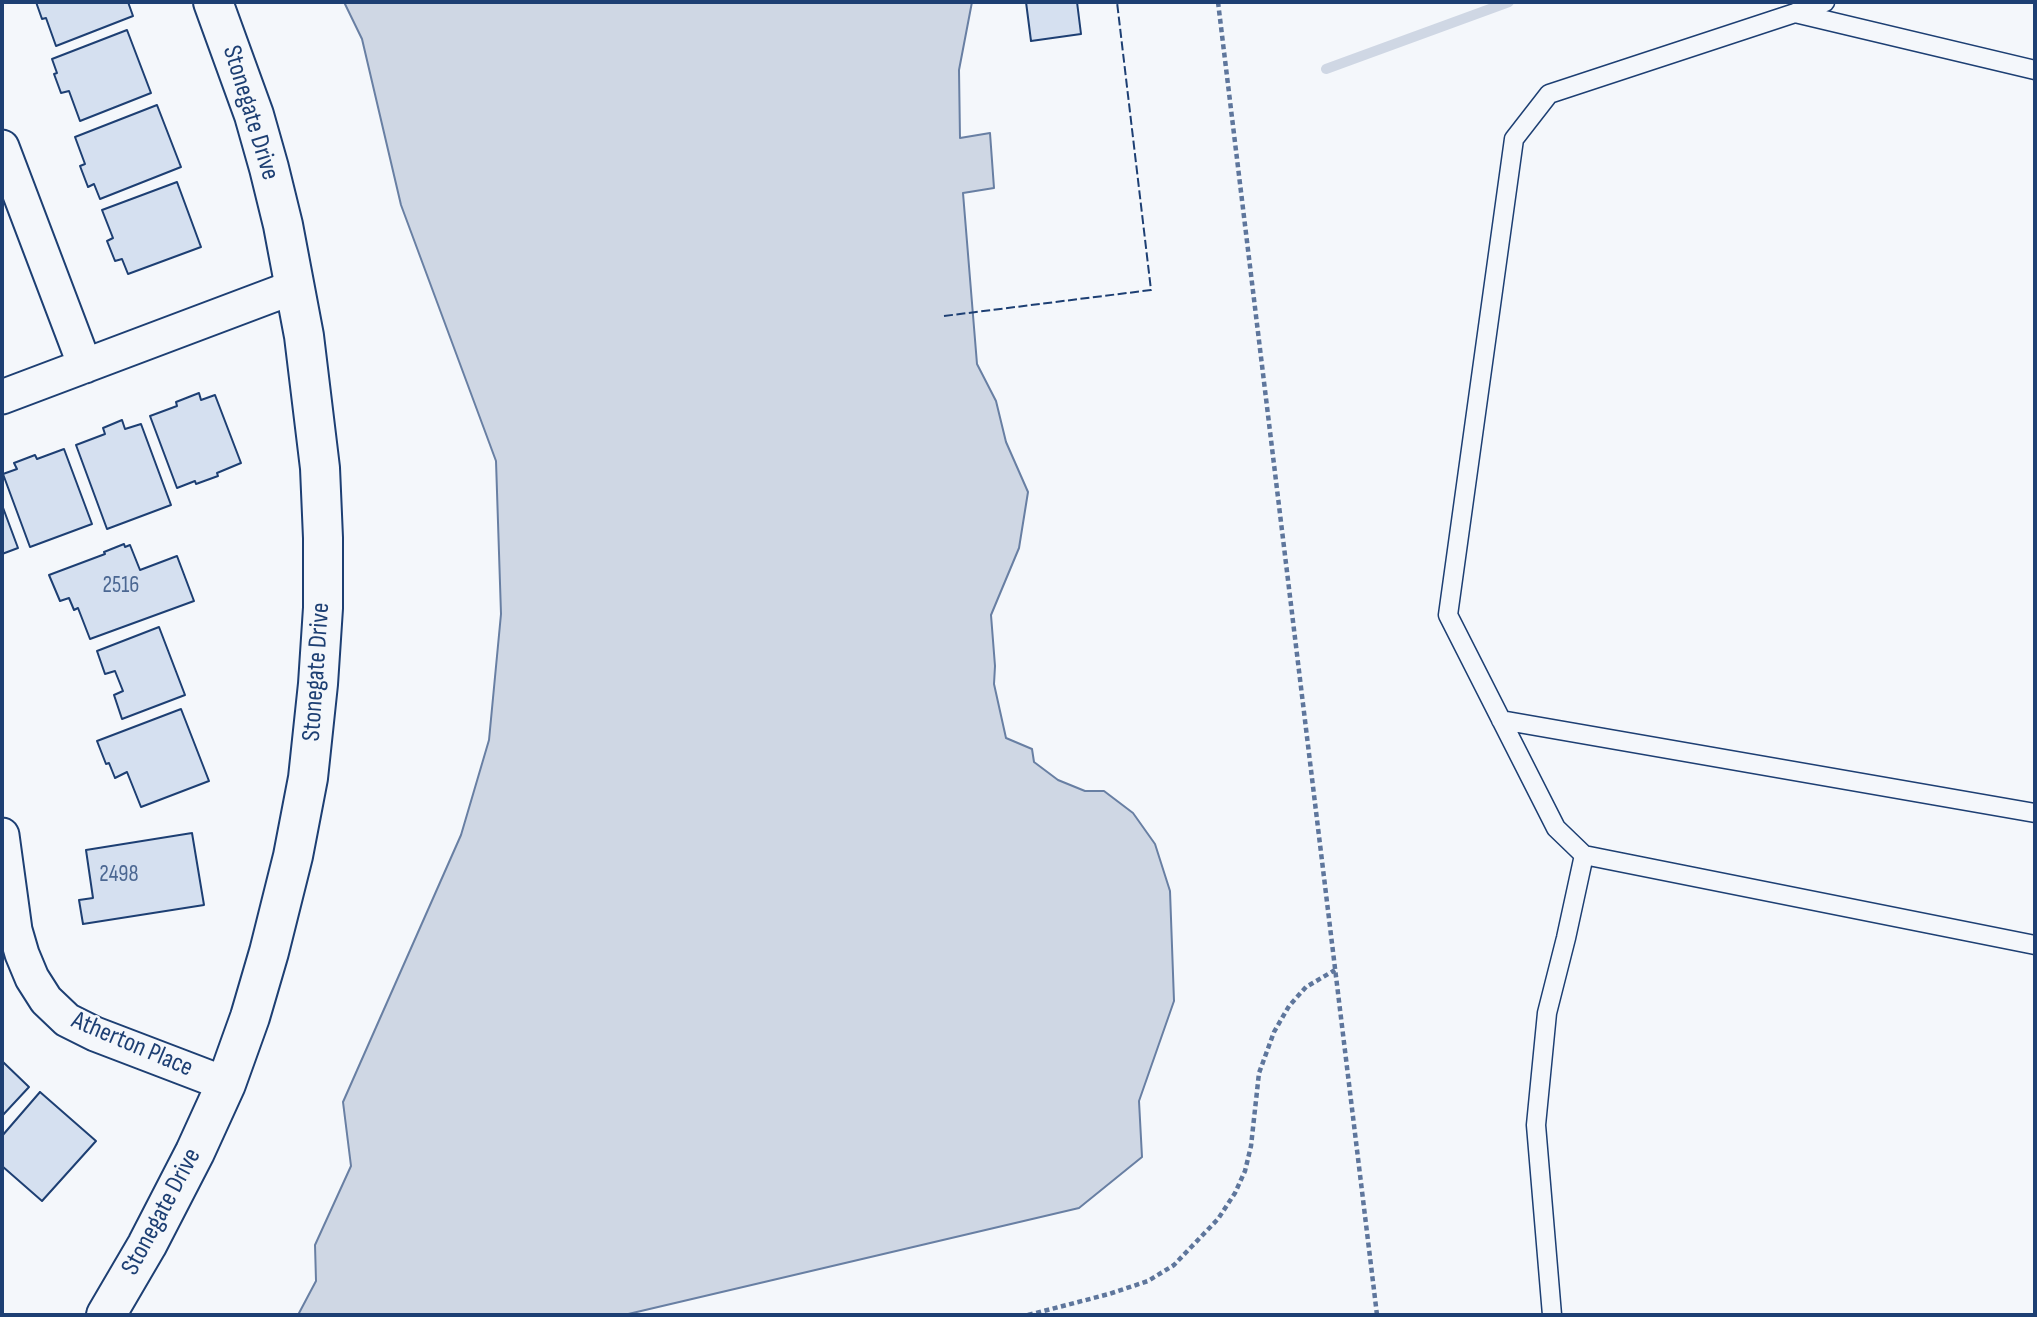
<!DOCTYPE html>
<html>
<head>
<meta charset="utf-8">
<style>
	body { margin:0 }
	#map { position:relative; width:2037px; height:1317px; overflow:hidden; background:#f4f7fb; font-family:"Sofia Sans Condensed",sans-serif }
	canvas { display:block }
	.frame { position:absolute; inset:0; border:4px solid #1d3f73; pointer-events:none }
</style>
</head>
<body>
<div id="map">
<canvas width="2037" height="1317"></canvas>
<div class="frame"></div>
</div>
<script>
const ctx = document.querySelector('canvas').getContext('2d');
ctx.lineJoin = 'round';
function fillPath(path, color) { ctx.fillStyle = color; ctx.fill(path, 'evenodd'); }
const shape = rows => new Path2D(rows.map(r => 'M' + r).join(''));
function strokePath(path, color, width, dash) { ctx.strokeStyle = color; ctx.lineWidth = width; ctx.lineCap = dash ? 'butt' : 'round'; ctx.setLineDash(dash || []); ctx.stroke(path); }
function write(font, color, halo, rows, align = 'center') {
  ctx.font = font + ' "Sofia Sans Condensed",sans-serif'; ctx.lineWidth = 5; ctx.setLineDash([]); ctx.textBaseline = 'middle'; ctx.strokeStyle = halo; ctx.fillStyle = color; for (const [text, x, y, turn = 0] of rows) {
    ctx.save(); ctx.translate(x, y); ctx.rotate((+turn || 0) * Math.PI / 180); ctx.textAlign = isNaN(turn) ? turn : align; if (halo) ctx.strokeText(text, 0, 0); ctx.fillText(text, 0, 0); ctx.restore();
  }
}
const water = shape([
	[344,2,972,2,959,70,960,138,990,133,994,188,963,193,977,364,996,401,1006,442,1028,492,1019,548,991,615,995,666,994,684,1006,738,1032,749,1034,762,1058,780,1085,791,1104,791,1133,813,1155,844,1170,891,1174,1001,1139,1101,1142,1157,1079,1208,624,1315,298,1315,316,1281,315,1245,351,1166,343,1102,461,835,489,740,501,614,496,461,401,205,362,39,344,2]
]);
const stream = shape([
	[1326,69,1509,2]
]);
const building = shape([
	[36,2,128,2,133,16,56,46,46,18,42,19,36,2],
	[1026,2,1077,2,1081,34,1031,41,1026,2],
	[127,30,151,93,80,121,69,91,61,93,54,74,57,73,52,59,127,30],
	[157,105,181,167,100,199,94,184,88,187,80,166,85,164,75,137,157,105],
	[177,182,201,247,128,274,122,259,115,261,107,241,113,238,102,210,177,182],
	[199,393,201,400,215,395,241,463,217,473,218,476,196,484,195,481,177,488,150,416,177,406,176,402,199,393],
	[122,420,125,429,141,424,171,505,107,529,76,445,105,434,103,428,122,420],
	[64,449,92,524,30,547,3,474,17,469,14,463,35,455,37,459,64,449],
	[2,505,18,548,2,554,2,505],
	[124,544,125,547,130,545,140,570,177,556,194,601,90,639,78,608,74,610,69,598,60,601,49,575,105,554,104,552,124,544],
	[159,627,185,695,122,719,114,695,123,691,115,671,105,674,97,651,159,627],
	[181,709,209,781,141,807,127,772,115,778,109,763,106,764,97,741,181,709],
	[192,833,204,905,83,924,79,900,93,898,86,850,192,833],
	[2,1061,29,1087,2,1116,2,1061],
	[40,1092,96,1141,42,1201,2,1166,2,1136,40,1092]
]);
const path = shape([
	[1218,2,1377,1315],
	[1028,1315,1109,1294,1148,1281,1174,1265,1218,1219,1235,1193,1245,1171,1251,1146,1259,1073,1274,1032,1289,1006,1306,987,1335,970]
]);
const service = shape([
	[1825,2,1795,13,1549,94,1514,139,1448,615,1556,828,1584,855,2035,945],
	[1795,13,2035,70],
	[1501,720,2035,813],
	[1552,1315,1536,1125,1547,1013,1566,938,1584,855]
]);
const minor = shape([
	[2,147,85,366],
	[2,397,294,287],
	[2,835,15,930,22,954,32,978,46,1000,67,1020,95,1034,226,1084]
]);
const tertiary = shape([
	[106,1315,147,1245,195,1152,226,1084,250,1017,269,952,293,856,308,778,318,684,323,608,323,538,320,468,304,336,283,225,269,168,254,115,213,2]
]);
const fence = shape([
	[944,316,1151,290,1117,2]
]);
const numberNames = [
	["2516",121,586],
	["2498",119,875]
];
const streetNames = [
	["Stonegate Drive",250,113,73],
	["Stonegate Drive",317,672,-86],
	["Atherton Place",132,1045,23],
	["Stonegate Drive",162,1212,-62]
];
fillPath(water, '#cfd7e4');
strokePath(water, '#687fa3', 2);
strokePath(stream, '#cfd7e4', 10);
fillPath(building, '#d5e0f0');
strokePath(building, '#1d3f73', 2);
strokePath(service, '#1d3f73', 21);
strokePath(minor, '#1d3f73', 37);
strokePath(tertiary, '#1d3f73', 42);
strokePath(path, '#5e769c', 4.5, [5, 3.5]);
strokePath(service, '#f4f7fb', 18);
strokePath(minor, '#f4f7fb', 33);
strokePath(tertiary, '#f4f7fb', 38);
strokePath(fence, '#1d3f73', 2, [9, 3.5]);
write('23px', '#4b6792', null, numberNames);
write('26px', '#1d3f73', '#f4f7fb', streetNames);
</script>
</body>
</html>
